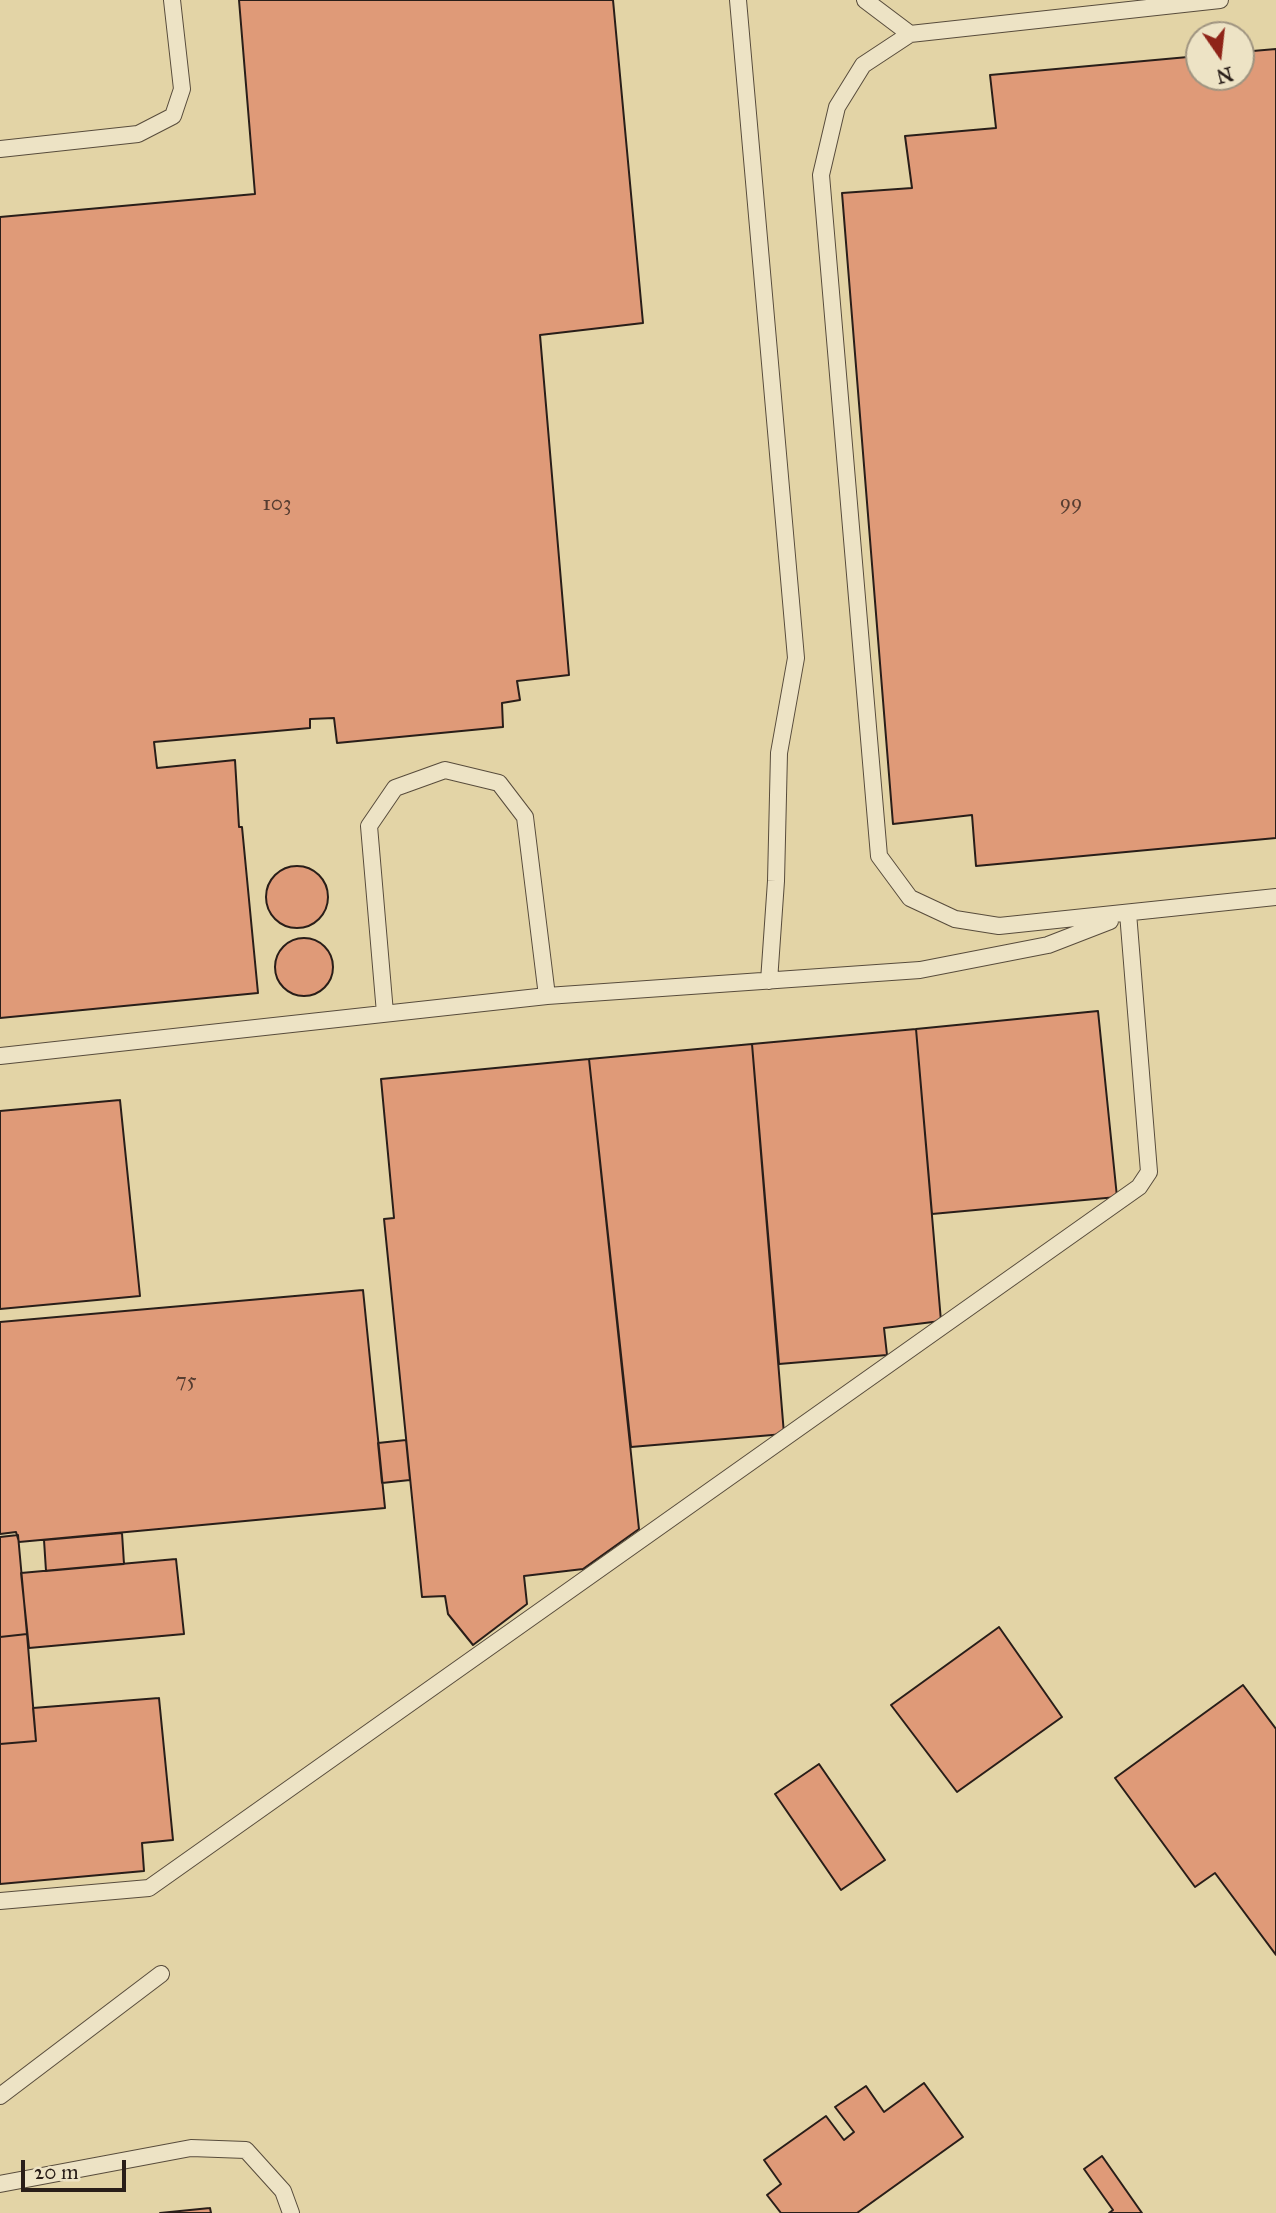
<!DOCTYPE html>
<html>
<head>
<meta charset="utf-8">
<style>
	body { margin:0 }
	#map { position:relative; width:1276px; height:2213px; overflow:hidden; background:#e3d4a6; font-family:"IM FELL Great Primer",serif }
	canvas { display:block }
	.north { position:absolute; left:1185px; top:21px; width:70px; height:70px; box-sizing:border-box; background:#ede3c5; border:2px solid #9f9480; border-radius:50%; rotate:166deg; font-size:19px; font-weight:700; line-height:28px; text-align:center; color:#291e19 }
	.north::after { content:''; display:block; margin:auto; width:24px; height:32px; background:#8f2418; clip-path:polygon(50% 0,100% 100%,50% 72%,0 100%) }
	.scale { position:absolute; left:21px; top:2160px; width:105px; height:32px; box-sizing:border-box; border:4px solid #291e19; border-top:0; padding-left:9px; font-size:21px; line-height:24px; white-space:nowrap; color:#291e19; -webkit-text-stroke:5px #ede3c5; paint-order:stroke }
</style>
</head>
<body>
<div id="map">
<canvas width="1276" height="2213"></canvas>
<div class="north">N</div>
<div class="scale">20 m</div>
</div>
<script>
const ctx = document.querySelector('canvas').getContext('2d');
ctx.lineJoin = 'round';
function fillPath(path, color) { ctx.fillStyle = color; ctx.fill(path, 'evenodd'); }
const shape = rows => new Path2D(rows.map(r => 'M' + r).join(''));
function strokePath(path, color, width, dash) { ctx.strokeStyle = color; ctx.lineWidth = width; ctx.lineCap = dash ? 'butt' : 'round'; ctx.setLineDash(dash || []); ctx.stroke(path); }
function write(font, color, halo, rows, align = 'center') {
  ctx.font = font + ' "IM FELL Great Primer",serif'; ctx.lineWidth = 6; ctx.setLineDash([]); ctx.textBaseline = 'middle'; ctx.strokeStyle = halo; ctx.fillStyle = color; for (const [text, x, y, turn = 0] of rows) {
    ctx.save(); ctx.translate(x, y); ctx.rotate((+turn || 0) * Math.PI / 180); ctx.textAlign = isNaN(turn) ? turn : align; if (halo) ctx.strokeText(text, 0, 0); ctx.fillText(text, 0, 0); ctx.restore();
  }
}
const building = shape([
	[239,0,613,0,643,323,540,335,569,675,517,681,520,700,502,703,503,727,337,743,334,718,310,719,310,728,154,742,157,768,235,760,239,827,242,827,258,993,0,1018,0,217,255,194,239,0],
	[1276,49,1276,838,976,866,972,815,893,824,842,193,912,188,905,136,996,128,990,75,1199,56,1199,77,1241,77,1241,52,1276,49],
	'266 897a31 31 0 1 1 62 0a31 31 0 1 1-62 0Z',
	'275 967a29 29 0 1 1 58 0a29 29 0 1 1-58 0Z',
	[1098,1011,1117,1197,932,1214,916,1029,1098,1011],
	[916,1029,941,1321,884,1328,887,1355,779,1364,752,1044,916,1029],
	[752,1044,784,1434,631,1447,589,1059,752,1044],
	[589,1059,639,1529,583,1569,524,1576,527,1604,473,1645,448,1614,445,1596,422,1597,384,1219,394,1218,381,1079,589,1059],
	[120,1100,140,1296,0,1309,0,1111,120,1100],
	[363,1290,385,1508,19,1542,16,1532,0,1534,0,1322,363,1290],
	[406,1440,410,1480,382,1483,378,1443,406,1440],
	[122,1533,124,1564,46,1571,44,1540,122,1533],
	[18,1535,27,1634,0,1637,0,1537,18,1535],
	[176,1559,184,1634,29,1648,21,1573,176,1559],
	[999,1627,1062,1717,957,1792,891,1705,999,1627],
	[27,1634,36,1741,0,1744,0,1637,27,1634],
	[1243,1685,1276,1729,1276,1955,1215,1873,1195,1887,1115,1778,1243,1685],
	[159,1698,173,1840,142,1843,144,1871,0,1884,0,1744,36,1741,33,1708,159,1698],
	[819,1764,885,1860,841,1890,775,1794,819,1764],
	[924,2083,963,2137,857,2213,781,2213,767,2195,781,2184,764,2160,826,2116,844,2140,854,2132,835,2107,866,2086,884,2112,924,2083],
	[1102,2156,1142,2213,1109,2213,1113,2210,1084,2169,1102,2156],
	[210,2208,211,2213,160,2213,210,2208]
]);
const lane = shape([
	[738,0,796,658,779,753,776,881,769,981],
	[865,0,910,34],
	[1220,0,910,34,863,65,837,107,821,175,879,856,910,898,955,919,999,926,1276,897],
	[0,149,138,134,173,116,182,89,172,0],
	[385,1013,369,826,395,788,445,770,499,783,525,817,547,996],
	[0,1056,547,996,920,970,1048,945,1110,921],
	[0,1901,149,1888,1139,1187,1149,1172,1128,913],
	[0,2096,161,1974],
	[0,2184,191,2148,246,2150,283,2191,291,2213]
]);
const numberNames = [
	["99",1071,504],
	["103",277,505],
	["75",186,1382]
];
fillPath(building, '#df9a78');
strokePath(building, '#291e19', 2);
strokePath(lane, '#584c3c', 18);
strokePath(lane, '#ede3c5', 16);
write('21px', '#563d31', null, numberNames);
</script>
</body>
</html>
